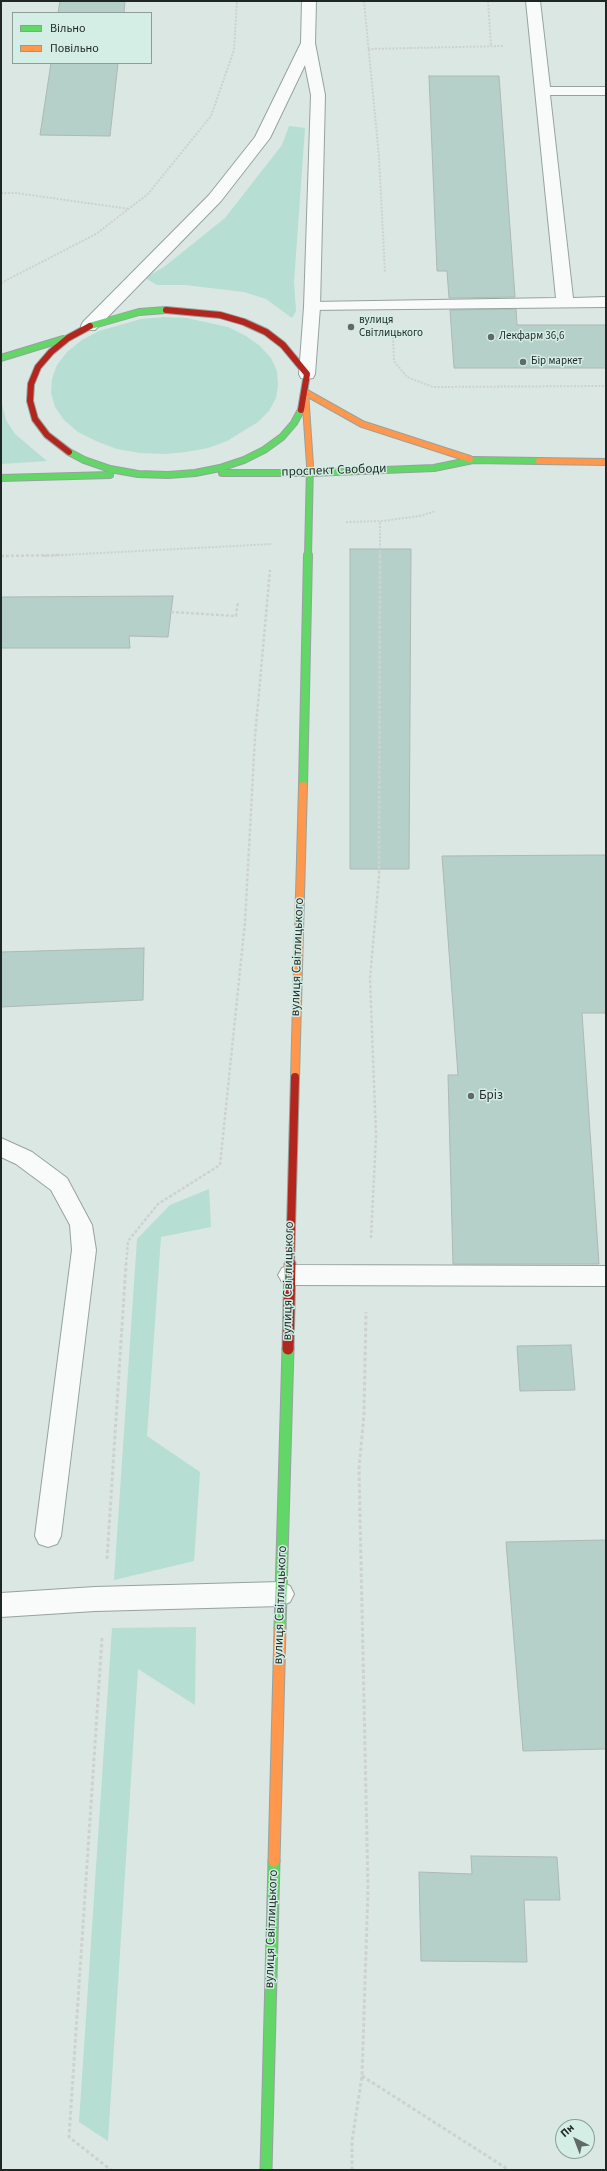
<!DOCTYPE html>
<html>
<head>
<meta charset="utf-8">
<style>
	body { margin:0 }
	#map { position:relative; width:607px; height:2171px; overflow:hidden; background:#dae7e3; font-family:"Source Sans 3",sans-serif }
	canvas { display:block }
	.frame { position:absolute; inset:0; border:2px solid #1e2724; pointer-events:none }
	.legend { position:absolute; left:12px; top:12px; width:140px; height:52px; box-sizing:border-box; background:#d4ede5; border:1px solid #8b9e98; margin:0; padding:5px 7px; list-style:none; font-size:12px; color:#1e2724 }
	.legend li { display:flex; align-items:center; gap:8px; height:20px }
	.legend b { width:20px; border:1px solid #8b9e98 }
	.north { position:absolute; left:555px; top:2119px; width:40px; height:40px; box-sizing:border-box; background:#d4ede5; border:1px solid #8b9e98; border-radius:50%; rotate:318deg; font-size:11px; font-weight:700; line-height:16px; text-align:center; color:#1e2724 }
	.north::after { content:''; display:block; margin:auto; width:14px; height:18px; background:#606a67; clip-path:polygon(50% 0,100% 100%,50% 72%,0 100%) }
</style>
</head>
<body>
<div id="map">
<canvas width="607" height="2171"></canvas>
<div class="frame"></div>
<ul class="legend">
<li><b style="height:5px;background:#63d668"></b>Вільно</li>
<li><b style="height:5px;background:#ff974d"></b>Повільно</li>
</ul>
<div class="north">Пн</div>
</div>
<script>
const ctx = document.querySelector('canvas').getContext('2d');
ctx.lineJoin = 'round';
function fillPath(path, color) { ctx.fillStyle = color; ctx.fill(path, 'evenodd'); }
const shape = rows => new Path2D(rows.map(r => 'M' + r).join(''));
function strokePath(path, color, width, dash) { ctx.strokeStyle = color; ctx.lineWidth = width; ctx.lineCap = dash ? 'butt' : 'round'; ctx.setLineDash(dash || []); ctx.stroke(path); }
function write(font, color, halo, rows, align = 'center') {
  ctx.font = font + ' "Source Sans 3",sans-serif'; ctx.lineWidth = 3; ctx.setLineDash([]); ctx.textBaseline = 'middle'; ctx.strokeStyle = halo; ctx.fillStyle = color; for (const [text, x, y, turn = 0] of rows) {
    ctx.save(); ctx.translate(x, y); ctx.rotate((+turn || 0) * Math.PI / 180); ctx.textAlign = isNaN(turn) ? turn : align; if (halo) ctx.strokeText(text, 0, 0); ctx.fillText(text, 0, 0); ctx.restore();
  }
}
const green = shape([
	[289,126,305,128,294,282,296,311,292,318,266,299,244,292,185,285,157,285,145,278,164,267,225,218,282,145],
	[164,317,186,318,228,327,246,336,260,346,271,358,277,371,278,385,276,398,269,411,258,422,227,441,208,448,186,452,165,454,140,453,117,449,96,441,78,432,64,420,55,407,51,393,52,379,57,365,67,352,82,340,99,331,141,319],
	[1,400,6,420,15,434,47,461,1,464],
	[209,1189,211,1227,161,1237,147,1436,200,1472,194,1561,114,1580,137,1239,170,1205],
	[196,1627,195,1705,138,1669,108,2141,79,2122,112,1628]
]);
const building = shape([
	[60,1,125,1,124,13,58,13,60,1],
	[51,63,118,63,110,136,40,135,51,63],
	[429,76,499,76,515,297,449,298,447,271,437,271,429,76],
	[516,309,517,325,606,325,606,368,454,368,450,310,516,309],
	[350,549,411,549,409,869,350,869,350,549],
	[173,596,168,637,129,636,130,648,1,648,1,597,173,596],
	[606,855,606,1013,582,1013,599,1264,453,1264,448,1075,458,1075,442,856,606,855],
	[144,948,143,1000,1,1007,1,952,144,948],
	[571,1345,575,1390,520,1391,517,1346,571,1345],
	[606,1540,606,1749,523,1751,506,1542,606,1540],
	[471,1856,557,1857,560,1900,524,1900,527,1962,421,1961,419,1872,472,1874,471,1856]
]);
const pathFar2 = shape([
	[364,1,379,157,385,273],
	[488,1,491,46],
	[368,49,503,46],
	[1,193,17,193,129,209],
	[1,283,96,234,148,194,211,116,234,50,237,1],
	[393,337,394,361,407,377,433,387,606,386],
	[346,522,382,521,420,516,436,511],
	[44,556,272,544],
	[380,556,380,521]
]);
const pathFar1 = shape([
	[1,556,63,555],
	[171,612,236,616,238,602],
	[371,1238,376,1136,370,978,379,877,380,555],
	[126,1265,128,1241,158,1204,220,1165,245,922,255,737,270,570]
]);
const path = shape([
	[107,1559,126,1264],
	[102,1638,69,2137,111,2170],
	[362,2076,509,2170],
	[352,2170,352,2141,362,2076,368,1889,359,1468,364,1414,366,1312]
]);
const lane = shape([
	[526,1,540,1,550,87,606,87,606,95,550,95,573,298,606,297,606,307,306,310,304,307,306,304,312,302,556,298,526,1],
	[1,1138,32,1152,67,1178,92,1225,96,1250,61,1536,57,1544,48,1547,39,1544,35,1536,72,1250,70,1225,51,1190,16,1164,1,1157,1,1138],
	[290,1265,606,1266,606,1286,290,1285,282,1282,278,1275,282,1268,290,1265],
	[281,1582,290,1586,294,1594,290,1602,281,1606,95,1611,1,1617,1,1593,95,1587,281,1582]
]);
const street = shape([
	[302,1,316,1,315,43,325,95,320,307,315,374,313,378,307,379,301,378,299,374,304,307,311,95,305,65,270,138,221,201,95,330,83,330,81,326,83,322,209,195,255,137,301,43,302,1]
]);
const fastFar2 = shape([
	[90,326,139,312,166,310],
	[1,358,63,339],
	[69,452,84,460,110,469,138,474,168,475,195,473,220,468,244,460,264,450,282,437,294,423,301,410],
	[222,473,311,473,434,468,473,460,539,461],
	[1,478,110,475],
	[308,556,310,465]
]);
const fastFar1 = shape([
	[303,786,308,555]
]);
const fast = shape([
	[280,1628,288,1349],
	[266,2170,274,1861]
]);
const slowFar2 = shape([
	[305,392,362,424,470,459],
	[305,392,310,465],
	[539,461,606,462]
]);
const slowFar1 = shape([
	[295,1077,303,786]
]);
const slow = shape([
	[274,1861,280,1628]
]);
const jamFar2 = shape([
	[166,310,220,315,244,322,266,332,283,345,307,374,301,410],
	[69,452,47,435,35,419,30,401,31,384,38,367,51,352,68,338,90,326]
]);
const jamFar1 = shape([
	[290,1265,295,1077]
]);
const jam = shape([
	[288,1349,290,1264]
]);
const markers = [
	[351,327,4,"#606a67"],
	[491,337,4,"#606a67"],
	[523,362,4,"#606a67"],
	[471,1096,4,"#606a67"]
];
const farPoinames = [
	["вулиця",359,321],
	["Світлицького",359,334],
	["Лекфарм 36,6",499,337],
	["Бір маркет",531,362]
];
const streetNames = [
	["проспект Свободи",334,471,-2],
	["вулиця Світлицького",298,957,-88],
	["вулиця Світлицького",289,1281,-89],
	["вулиця Світлицького",281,1605,-88],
	["вулиця Світлицького",272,1929,-88]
];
const poiNames = [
	["Бріз",479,1096]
];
fillPath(green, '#b6ded2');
fillPath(building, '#b5d0c9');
strokePath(building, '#aeb8b5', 1);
strokePath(lane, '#97a29f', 2);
strokePath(street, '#97a29f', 2);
strokePath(fastFar2, '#97a29f', 8);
strokePath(fastFar1, '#97a29f', 10);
strokePath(fast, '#97a29f', 13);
strokePath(slowFar2, '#97a29f', 8);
strokePath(slowFar1, '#97a29f', 10);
strokePath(slow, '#97a29f', 13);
strokePath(jamFar2, '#97a29f', 8);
strokePath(jamFar1, '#97a29f', 10);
strokePath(jam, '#97a29f', 13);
strokePath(pathFar2, '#cdd2d0', 2, [2, 1.5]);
strokePath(pathFar1, '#cdd2d0', 2.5, [3, 2]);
strokePath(path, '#cdd2d0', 3, [3.5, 2.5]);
fillPath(lane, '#f9fbfb');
fillPath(street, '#f9fbfb');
strokePath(fastFar2, '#63d668', 6);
strokePath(fastFar1, '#63d668', 8);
strokePath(fast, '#63d668', 11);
strokePath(slowFar2, '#ff974d', 6);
strokePath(slowFar1, '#ff974d', 8);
strokePath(slow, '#ff974d', 11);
strokePath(jamFar2, '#b3261e', 6);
strokePath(jamFar1, '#b3261e', 8);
strokePath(jam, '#b3261e', 11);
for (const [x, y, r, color] of markers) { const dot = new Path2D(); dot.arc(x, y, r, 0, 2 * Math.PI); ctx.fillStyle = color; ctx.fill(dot); strokePath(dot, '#d4ede5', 1.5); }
write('11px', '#1e2724', '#d4ede5', farPoinames, 'left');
write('13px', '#1e2724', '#d4ede5', streetNames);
write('13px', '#1e2724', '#d4ede5', poiNames, 'left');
</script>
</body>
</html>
